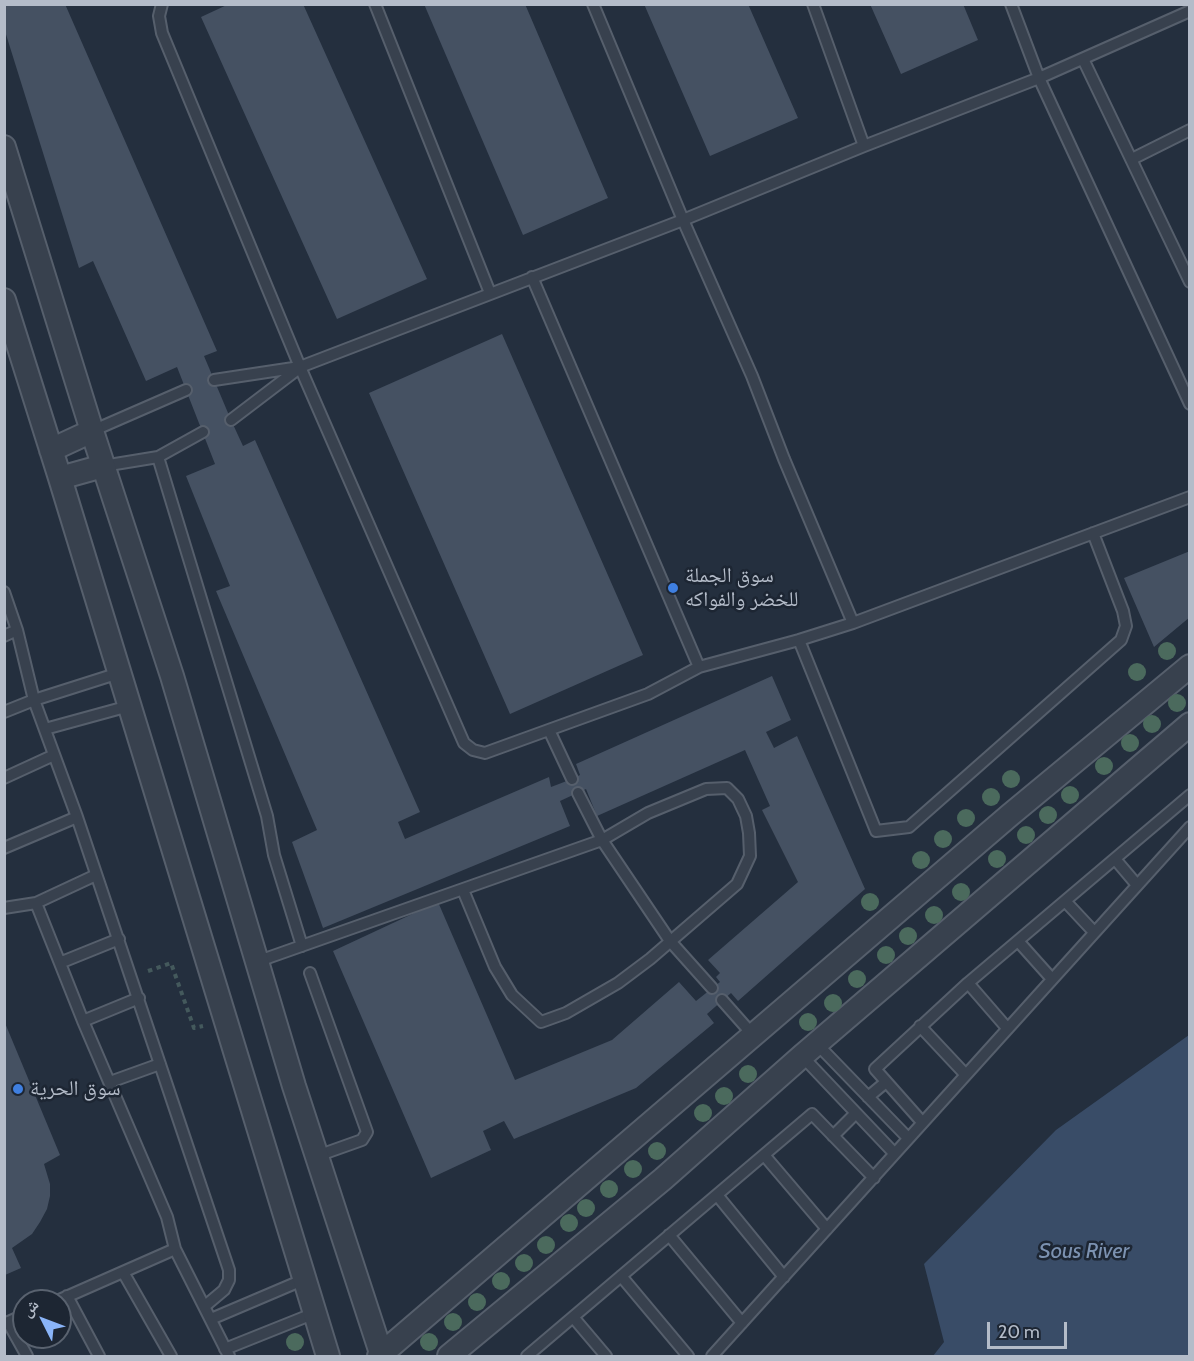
<!DOCTYPE html>
<html>
<head>
<meta charset="utf-8">
<style>
	body { margin:0 }
	#map { position:relative; width:1194px; height:1361px; overflow:hidden; background:#242f3e; font-family:Cabin,"Noto Naskh Arabic",sans-serif }
	canvas { display:block }
	.frame { position:absolute; inset:0; border:6px solid #b4bcc9; pointer-events:none }
	.north { position:absolute; left:12px; top:1289px; width:60px; height:60px; box-sizing:border-box; background:#1d2633; border:2px solid #59626f; border-radius:50%; rotate:312deg; font-size:16px; font-weight:700; line-height:24px; text-align:center; color:#b4bcc9 }
	.north::after { content:''; display:block; margin:auto; width:21px; height:27px; background:#8ab4f8; clip-path:polygon(50% 0,100% 100%,50% 72%,0 100%) }
	.scale { position:absolute; left:987px; top:1322px; width:80px; height:27px; box-sizing:border-box; border:3px solid #b4bcc9; border-top:0; padding-left:8px; font-size:18px; line-height:21px; white-space:nowrap; color:#b4bcc9; -webkit-text-stroke:4px #1d2633; paint-order:stroke }
</style>
</head>
<body>
<div id="map">
<canvas width="1194" height="1361"></canvas>
<div class="frame"></div>
<div class="north">ش</div>
<div class="scale">20 m</div>
</div>
<script>
const ctx = document.querySelector('canvas').getContext('2d');
ctx.lineJoin = 'round';
function fillPath(path, color) { ctx.fillStyle = color; ctx.fill(path, 'evenodd'); }
const shape = rows => new Path2D(rows.map(r => 'M' + r).join(''));
function strokePath(path, color, width, dash) { ctx.strokeStyle = color; ctx.lineWidth = width; ctx.lineCap = dash ? 'butt' : 'round'; ctx.setLineDash(dash || []); ctx.stroke(path); }
function write(font, color, halo, rows, align = 'center') {
  ctx.font = font + ' Cabin,"Noto Naskh Arabic",sans-serif'; ctx.lineWidth = 5; ctx.setLineDash([]); ctx.textBaseline = 'middle'; ctx.strokeStyle = halo; ctx.fillStyle = color; for (const [text, x, y, turn = 0] of rows) {
    ctx.save(); ctx.translate(x, y); ctx.rotate((+turn || 0) * Math.PI / 180); ctx.textAlign = isNaN(turn) ? turn : align; if (halo) ctx.strokeText(text, 0, 0); ctx.fillText(text, 0, 0); ctx.restore();
  }
}
const water = shape([
	[1189,1035,1189,1356,933,1356,944,1342,924,1264,1056,1130]
]);
const building = shape([
	[4,4,65,4,217,351,204,356,231,420,243,446,255,440,420,812,398,822,405,839,549,777,551,787,572,779,580,775,576,764,772,676,791,720,766,732,774,748,797,736,865,889,738,1001,731,993,707,1014,714,1023,636,1088,514,1139,504,1121,483,1131,491,1150,431,1178,333,951,438,902,515,1080,612,1040,679,982,696,1001,720,982,716,977,720,973,708,960,798,882,762,810,770,806,745,750,597,816,586,789,560,801,570,826,323,928,292,842,317,830,216,591,230,586,186,476,215,464,177,367,146,381,93,261,79,268,4,28],
	[229,4,303,4,427,279,337,319,201,17],
	[424,4,525,4,608,198,523,235],
	[644,4,748,4,798,118,710,156],
	[870,4,963,4,978,40,901,74],
	[502,334,643,655,510,714,369,393],
	[1190,551,1190,617,1154,647,1124,578],
	[5,1023,60,1155,44,1164,50,1184,50,1196,47,1209,40,1222,32,1234,12,1248,21,1268,5,1275]
]);
const path = shape([
	[148,971,171,963,194,1028,203,1026]
]);
const lane = shape([
	[162,4,159,16,162,33,300,367,464,743,473,750,485,753,648,694,699,667,799,640,853,623,1190,497],
	[375,4,490,293],
	[593,4,683,220,752,376,784,459,853,623],
	[813,4,864,146],
	[1011,4,1039,78,1190,404],
	[1083,59,1190,282],
	[1132,159,1190,130],
	[532,277,699,667],
	[214,380,300,367,683,220,864,146,1039,78,1190,11],
	[231,420,298,369],
	[92,431,186,390],
	[158,457,267,816,274,855,302,946],
	[103,466,158,457,203,432],
	[4,592,17,630,34,700,77,817,229,1270,229,1280,224,1290,205,1306],
	[4,636,17,630],
	[799,640,876,831,909,827,1121,640,1126,626,1123,611,1093,533],
	[4,712,34,700,119,673],
	[45,729,129,706],
	[549,730,572,779],
	[4,778,54,755],
	[4,848,77,817],
	[1115,859,1137,885],
	[463,890,495,967,512,995,541,1022,566,1013,618,983,650,959,737,884,750,856,749,833,746,816,738,799,727,788,706,789,648,813,602,840,578,793],
	[1065,901,1094,932],
	[36,903,96,875],
	[4,908,36,903,83,1021,167,1217,175,1249,229,1356],
	[1018,941,1052,979],
	[62,962,119,939],
	[256,962,602,840,670,941,712,988],
	[310,973,367,1132,362,1140,317,1156],
	[968,983,1007,1028],
	[722,1000,753,1035],
	[83,1021,139,998],
	[920,1026,965,1074],
	[817,1044,908,1138],
	[802,1056,894,1153],
	[110,1082,160,1064],
	[868,1097,886,1082],
	[922,1122,875,1069,968,983,1190,795],
	[833,1136,856,1113],
	[764,1155,827,1229],
	[717,1195,784,1277],
	[669,1235,742,1323],
	[123,1272,171,1356],
	[621,1276,688,1356],
	[67,1296,99,1356],
	[57,1301,175,1249],
	[573,1317,606,1356],
	[211,1319,305,1279],
	[8,1322,27,1356],
	[4,1324,24,1315],
	[225,1349,315,1313],
	[527,1356,812,1114,874,1178],
	[712,1356,1190,827]
]);
const street = shape([
	[4,147,92,431,172,676,294,1086,382,1356],
	[4,300,60,478,328,1356],
	[51,450,92,431],
	[60,478,103,466],
	[379,1356,1010,815,1190,666],
	[449,1356,663,1179,802,1056,1190,724]
]);
const trees = [
	[1167,651],
	[1137,672],
	[1177,703],
	[1152,724],
	[1130,743],
	[1104,766],
	[1011,779],
	[1070,795],
	[991,797],
	[1048,815],
	[966,818],
	[1026,835],
	[943,839],
	[997,859],
	[921,860],
	[961,892],
	[870,902],
	[934,915],
	[908,936],
	[886,955],
	[857,979],
	[833,1003],
	[808,1022],
	[748,1074],
	[724,1096],
	[703,1113],
	[657,1151],
	[633,1169],
	[609,1189],
	[586,1208],
	[569,1223],
	[546,1245],
	[524,1263],
	[501,1281],
	[477,1302],
	[453,1322],
	[295,1342],
	[429,1342]
];
const markers = [
	[673,588,6,"#3f7fe0"],
	[18,1089,6,"#3f7fe0"]
];
const poiNames = [
	["سوق الجملة",685,576],
	["للخضر والفواكه",685,600],
	["سوق الحرية",30,1089]
];
const waterNames = [
	["Sous River",1084,1252]
];
fillPath(water, '#394c67');
fillPath(building, '#455162');
strokePath(lane, '#565f6c', 14);
strokePath(street, '#565f6c', 26);
strokePath(path, '#44595c', 4, [4.5, 4.5]);
strokePath(lane, '#38414e', 10);
strokePath(street, '#38414e', 22);
ctx.fillStyle = '#4b6a5d';
for (const [x, y] of trees) { ctx.beginPath(); ctx.arc(x, y, 9, 0, 2 * Math.PI); ctx.fill(); }
for (const [x, y, r, color] of markers) { const dot = new Path2D(); dot.arc(x, y, r, 0, 2 * Math.PI); ctx.fillStyle = color; ctx.fill(dot); strokePath(dot, '#1d2633', 2); }
write('21px', '#b4bcc9', '#1d2633', poiNames, 'left');
write('italic 22px', '#7c92b1', '#1d2633', waterNames);
</script>
</body>
</html>
